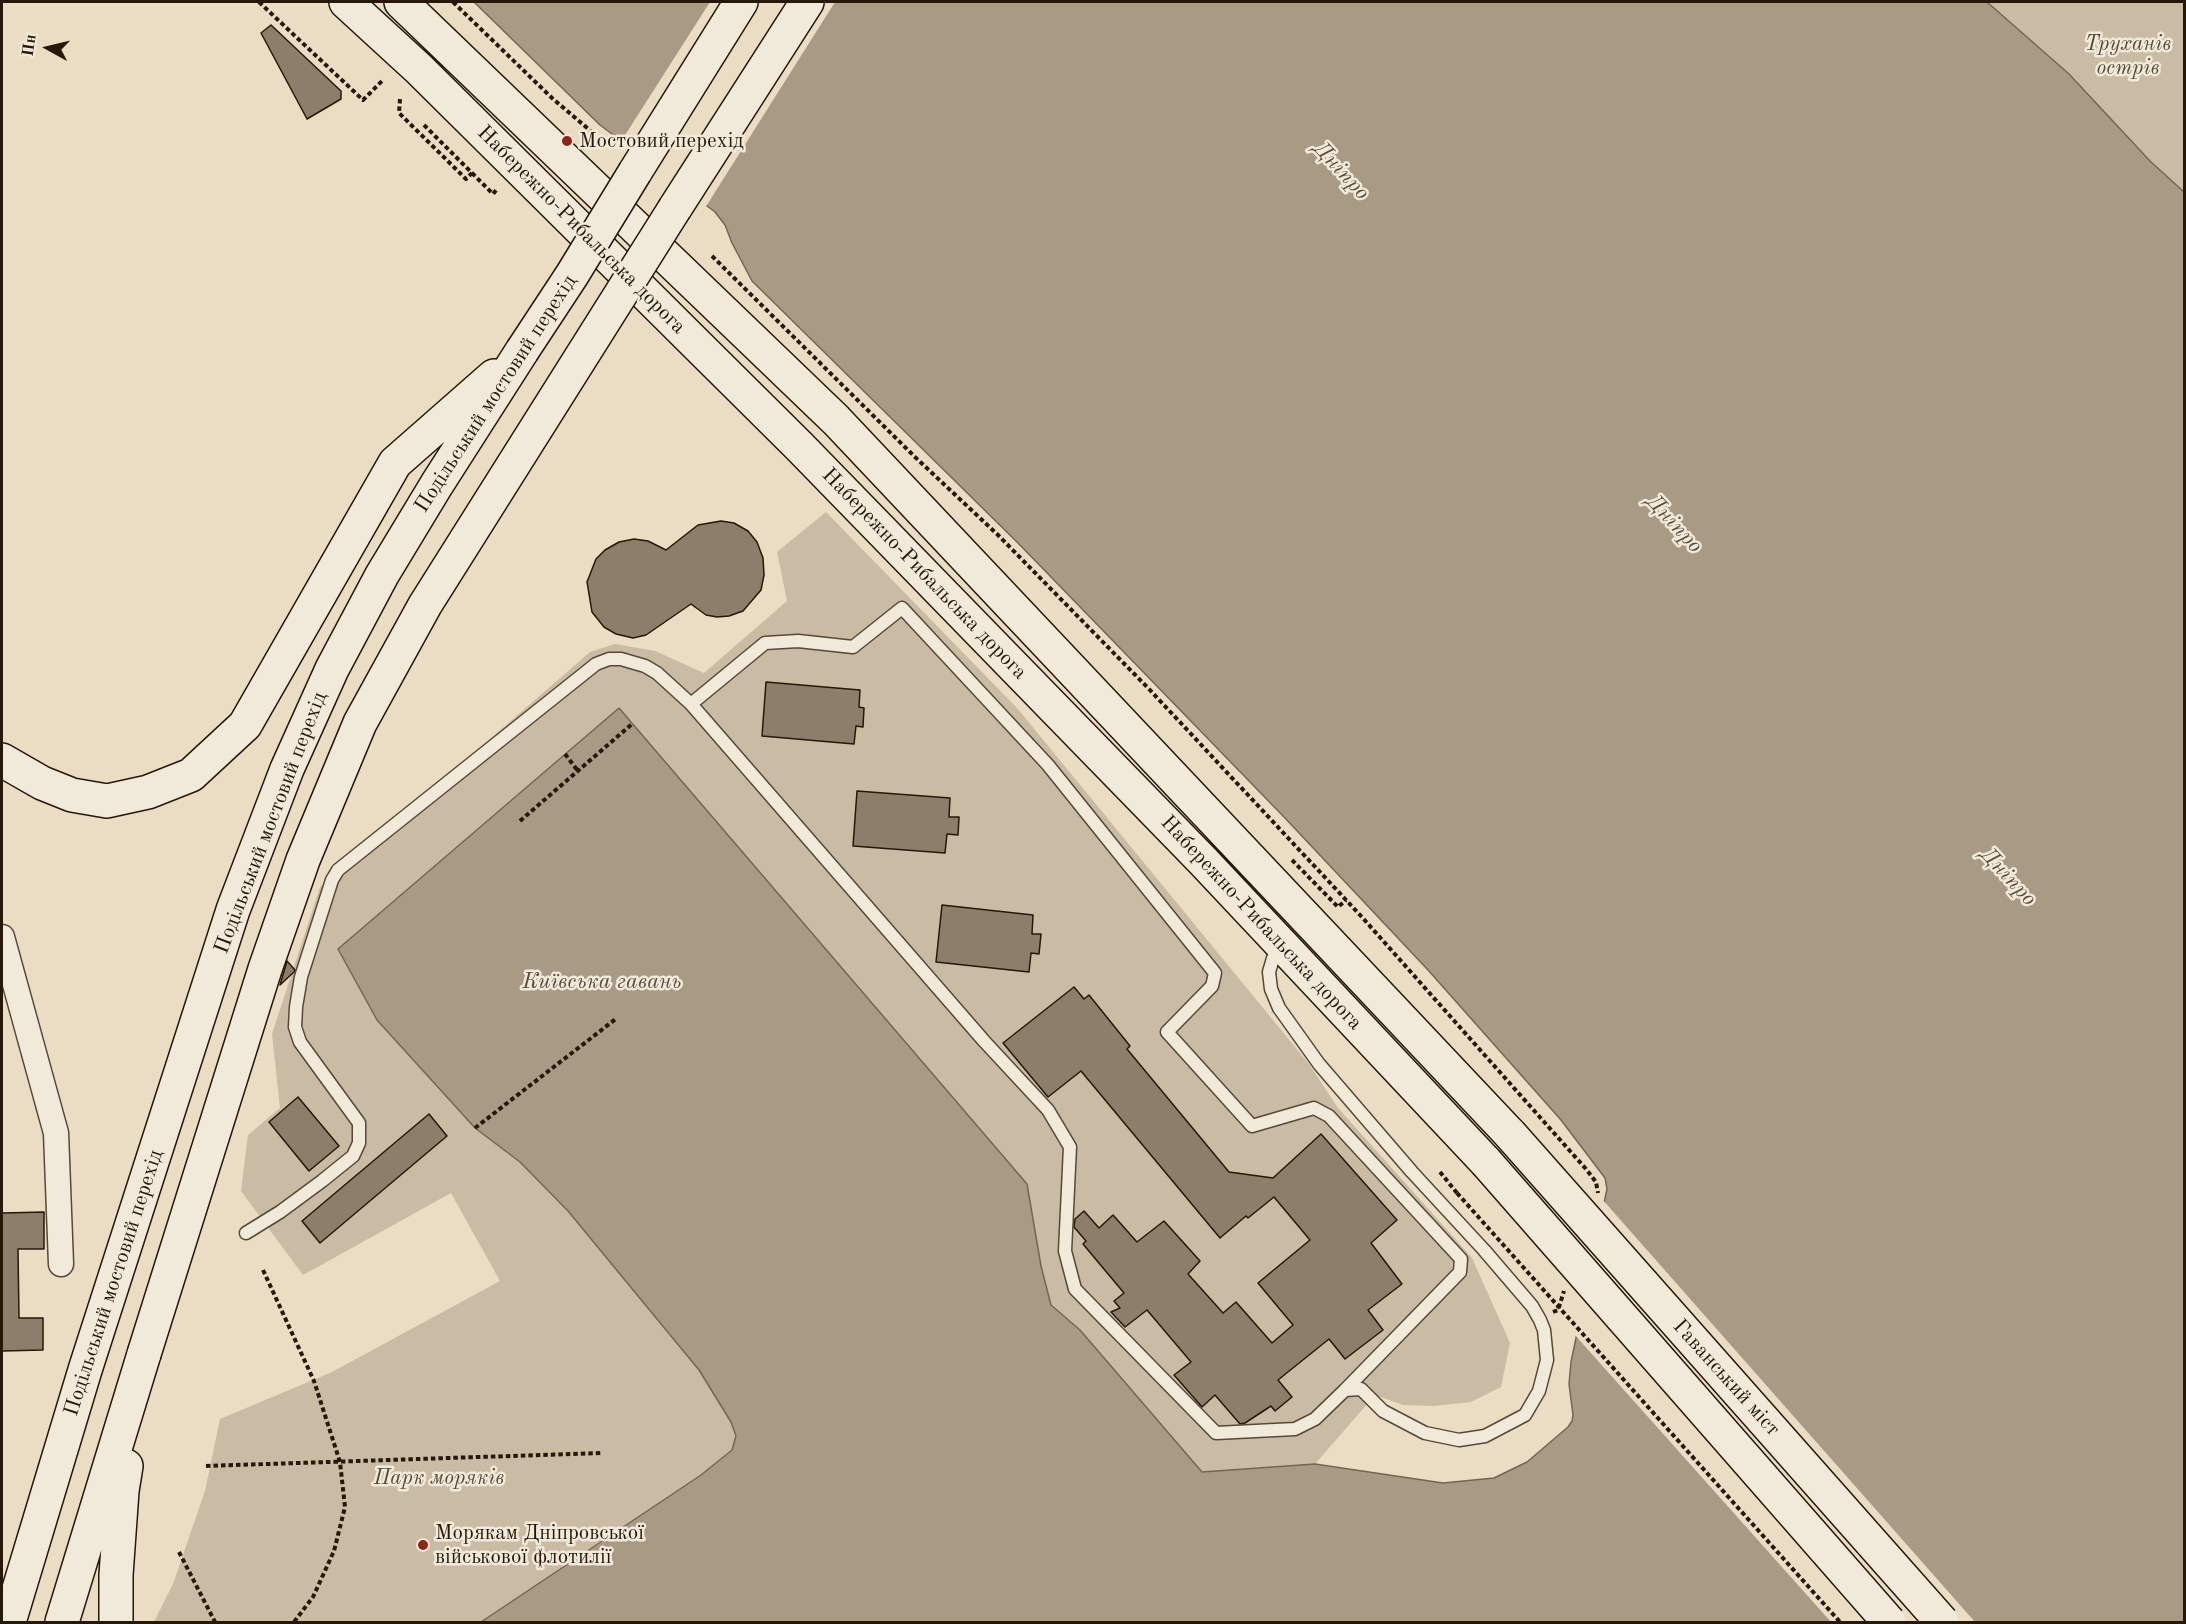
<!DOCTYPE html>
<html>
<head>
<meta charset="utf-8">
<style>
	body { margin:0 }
	#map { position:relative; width:2186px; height:1624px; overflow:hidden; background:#eaddc4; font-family:"Old Standard TT",serif }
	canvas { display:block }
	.frame { position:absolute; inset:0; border:3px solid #271708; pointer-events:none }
	.north { position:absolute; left:18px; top:18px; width:60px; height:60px; -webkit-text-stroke:4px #f1e9d9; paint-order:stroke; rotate:278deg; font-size:16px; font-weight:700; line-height:24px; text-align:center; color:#271708 }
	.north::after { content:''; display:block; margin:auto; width:21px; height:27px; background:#271708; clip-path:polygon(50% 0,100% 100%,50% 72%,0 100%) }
</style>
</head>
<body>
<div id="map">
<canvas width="2186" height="1624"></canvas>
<div class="frame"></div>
<div class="north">Пн</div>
</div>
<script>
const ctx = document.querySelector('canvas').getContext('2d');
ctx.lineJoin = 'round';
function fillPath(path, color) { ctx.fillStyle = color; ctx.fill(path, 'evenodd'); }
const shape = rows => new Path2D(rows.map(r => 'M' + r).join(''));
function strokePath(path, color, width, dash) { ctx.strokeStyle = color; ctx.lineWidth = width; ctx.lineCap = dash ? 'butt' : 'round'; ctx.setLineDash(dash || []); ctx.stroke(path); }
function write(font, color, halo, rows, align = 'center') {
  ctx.font = font + ' "Old Standard TT",serif'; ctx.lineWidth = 5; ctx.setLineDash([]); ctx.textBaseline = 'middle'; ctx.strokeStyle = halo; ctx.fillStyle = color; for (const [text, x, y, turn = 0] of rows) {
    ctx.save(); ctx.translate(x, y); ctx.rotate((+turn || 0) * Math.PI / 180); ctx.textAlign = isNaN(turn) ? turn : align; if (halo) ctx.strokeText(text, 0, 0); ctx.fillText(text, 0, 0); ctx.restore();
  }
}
const green = shape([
	[1987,2,2184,2,2184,192,2150,161,2069,74],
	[826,512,1017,708,1309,1064,1338,1108,1466,1251,1472,1258,1510,1343,1501,1387,1471,1402,1433,1406,1403,1405,1375,1395,1315,1464,1202,1472,1080,1330,1051,1305,1041,1266,619,708,338,949,377,1020,475,1128,520,1162,568,1211,699,1370,731,1422,736,1436,732,1449,701,1475,481,1622,154,1622,173,1584,205,1491,220,1419,332,1372,500,1281,451,1193,303,1275,241,1191,248,1135,280,1108,272,1034,320,887,590,652,615,644,655,651,704,673,787,601,777,552]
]);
const water = shape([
	[474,2,1987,2,2069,74,2150,161,2184,192,2184,1622,481,1622,701,1475,732,1450,736,1436,731,1422,699,1370,568,1211,520,1162,475,1128,377,1020,338,949,619,708,1027,1184,1041,1266,1051,1305,1080,1330,1202,1472,1315,1464,1443,1483,1494,1478,1527,1462,1568,1427,1572,1421,1573,1415,1569,1384,1571,1362,1607,1189,1605,1178,1561,1120,1428,970,1284,817,1018,543,752,281,732,243,725,225,715,212,600,125,474,2]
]);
const pier = shape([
	[710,2,835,2,705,208,620,143],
	[1602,1199,1975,1622,1831,1622,1574,1334]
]);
const building = shape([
	[271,25,341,91,341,99,307,119,261,33,271,25],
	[721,521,734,523,748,531,757,542,763,558,764,575,761,590,743,611,729,616,717,617,706,615,691,604,646,635,633,638,616,634,604,627,592,612,587,582,596,559,605,550,619,542,634,539,648,541,666,550,698,525,721,521],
	[766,682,860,690,859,707,864,708,863,727,856,726,854,744,762,736,766,682],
	[857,791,950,798,949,817,959,817,958,835,947,834,945,853,853,846,857,791],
	[942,905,1033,915,1032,934,1041,934,1039,954,1031,953,1029,972,936,962,942,905],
	[287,961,295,970,294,972,280,985,287,961],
	[1074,987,1084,999,1089,995,1130,1046,1127,1049,1229,1172,1273,1178,1321,1134,1397,1220,1371,1243,1402,1284,1368,1310,1383,1330,1345,1359,1329,1339,1278,1380,1292,1397,1275,1411,1271,1406,1245,1423,1240,1424,1215,1395,1202,1407,1174,1375,1191,1362,1147,1310,1125,1327,1111,1312,1120,1308,1114,1301,1124,1293,1083,1244,1086,1241,1074,1227,1075,1219,1084,1211,1099,1228,1113,1215,1137,1242,1164,1221,1200,1261,1188,1274,1223,1313,1236,1302,1272,1343,1293,1325,1258,1283,1310,1240,1274,1197,1248,1218,1246,1216,1220,1238,1081,1071,1048,1097,1003,1043,1074,987],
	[298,1097,339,1146,309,1171,269,1122,298,1097],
	[429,1114,447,1136,320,1243,302,1221,429,1114],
	[44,1212,44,1249,18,1249,19,1318,43,1318,43,1350,2,1351,2,1213,44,1212]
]);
const path = shape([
	[259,2,363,100,382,81],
	[453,2,552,98,593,133],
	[400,99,399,113,466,179,472,173,423,124],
	[472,173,493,194,497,189],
	[712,256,915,457,998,535,1149,689,1361,916,1586,1169,1596,1182,1598,1193],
	[565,754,578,771],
	[520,821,632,724],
	[1292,860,1338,907,1346,900],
	[475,1128,617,1018],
	[1440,1172,1457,1193],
	[263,1270,314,1381,340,1462,345,1507,334,1551,313,1597,294,1622],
	[1553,1312,1558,1310,1564,1291],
	[206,1466,601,1453],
	[179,1552,215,1622]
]);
const service = shape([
	[691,704,765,643,798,641,853,647,902,608,1048,765,1215,973,1212,986,1167,1032,1252,1126,1314,1108,1329,1116,1461,1259,1460,1272,1345,1390],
	[246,1233,280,1212,322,1181,353,1156,359,1143,359,1123,300,1042,295,1027,296,1007,301,977,332,880,338,870,596,664,609,659,621,659,645,666,657,673,691,704,984,1041,1048,1110,1070,1147,1065,1251,1075,1289,1216,1433,1295,1429,1315,1419,1345,1390,1361,1389,1383,1411,1425,1433,1459,1440,1485,1436,1525,1415,1539,1391,1547,1360,1544,1330,1540,1320,1532,1306,1484,1250,1412,1172,1319,1064,1279,1008,1271,989,1269,972,1277,945]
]);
const minor = shape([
	[2,937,56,1133,61,1264]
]);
const secondary = shape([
	[346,2,419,69,800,447,1203,861,1486,1162],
	[401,2,836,420,1510,1134],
	[635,172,741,2],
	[675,208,807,2],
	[2,760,42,783,72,795,107,801,148,792,191,775,245,725,395,463,494,376],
	[9,1622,85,1370,233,910,287,769,332,669,382,575,437,484,522,351],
	[62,1622,144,1354],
	[116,1622,116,1575,122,1491,126,1466]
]);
const pathBridge = shape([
	[1457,1193,1840,1622]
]);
const secondaryBridge = shape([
	[522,351,572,275,635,172],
	[1510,1134,1942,1622],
	[1486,1162,1889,1622],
	[144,1354,265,969,303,860,360,723,425,605,675,208]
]);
const markers = [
	[567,141,6,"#8f2418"],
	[423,1545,6,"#8f2418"]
];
const parkNames = [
	["Труханів",2128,44],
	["острів",2128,68],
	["Парк моряків",439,1478]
];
const poiNames = [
	["Мостовий перехід",579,141],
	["Морякам Дніпровської",435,1533],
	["військової флотилії",435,1557]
];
const streetNames = [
	["Набережно-Рибальська дорога",581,230,45],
	["Подільський мостовий перехід",496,394,-57],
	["Набережно-Рибальська дорога",924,574,46],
	["Подільський мостовий перехід",271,823,-69],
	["Набережно-Рибальська дорога",1261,923,47],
	["Подільський мостовий перехід",114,1283,-72],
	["Гаванський міст",1726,1378,48]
];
const waterNames = [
	["Дніпро",1341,171,47],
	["Дніпро",1674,524,47],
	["Дніпро",2008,877,47],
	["Київська гавань",602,982]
];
fillPath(green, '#c9bba4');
fillPath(water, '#a89a84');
strokePath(water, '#746652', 1.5);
fillPath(pier, '#eaddc4');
fillPath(building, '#8c7e6a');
strokePath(building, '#271708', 1.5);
strokePath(service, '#584837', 15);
strokePath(minor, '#584837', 27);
strokePath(secondary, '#271708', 36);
strokePath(path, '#271708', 4, [4.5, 3]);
strokePath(service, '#f1e9d9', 12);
strokePath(minor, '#f1e9d9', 24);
strokePath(secondary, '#f1e9d9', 33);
strokePath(secondaryBridge, '#271708', 36, []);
strokePath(pathBridge, '#271708', 4, [4.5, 3]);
strokePath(secondaryBridge, '#f1e9d9', 33);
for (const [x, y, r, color] of markers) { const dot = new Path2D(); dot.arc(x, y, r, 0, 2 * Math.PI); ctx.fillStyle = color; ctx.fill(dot); strokePath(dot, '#f1e9d9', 2); }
write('italic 21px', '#584837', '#f1e9d9', parkNames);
write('21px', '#271708', '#f1e9d9', poiNames, 'left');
write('21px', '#271708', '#f1e9d9', streetNames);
write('italic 22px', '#5b4b3a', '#f1e9d9', waterNames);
</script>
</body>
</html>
